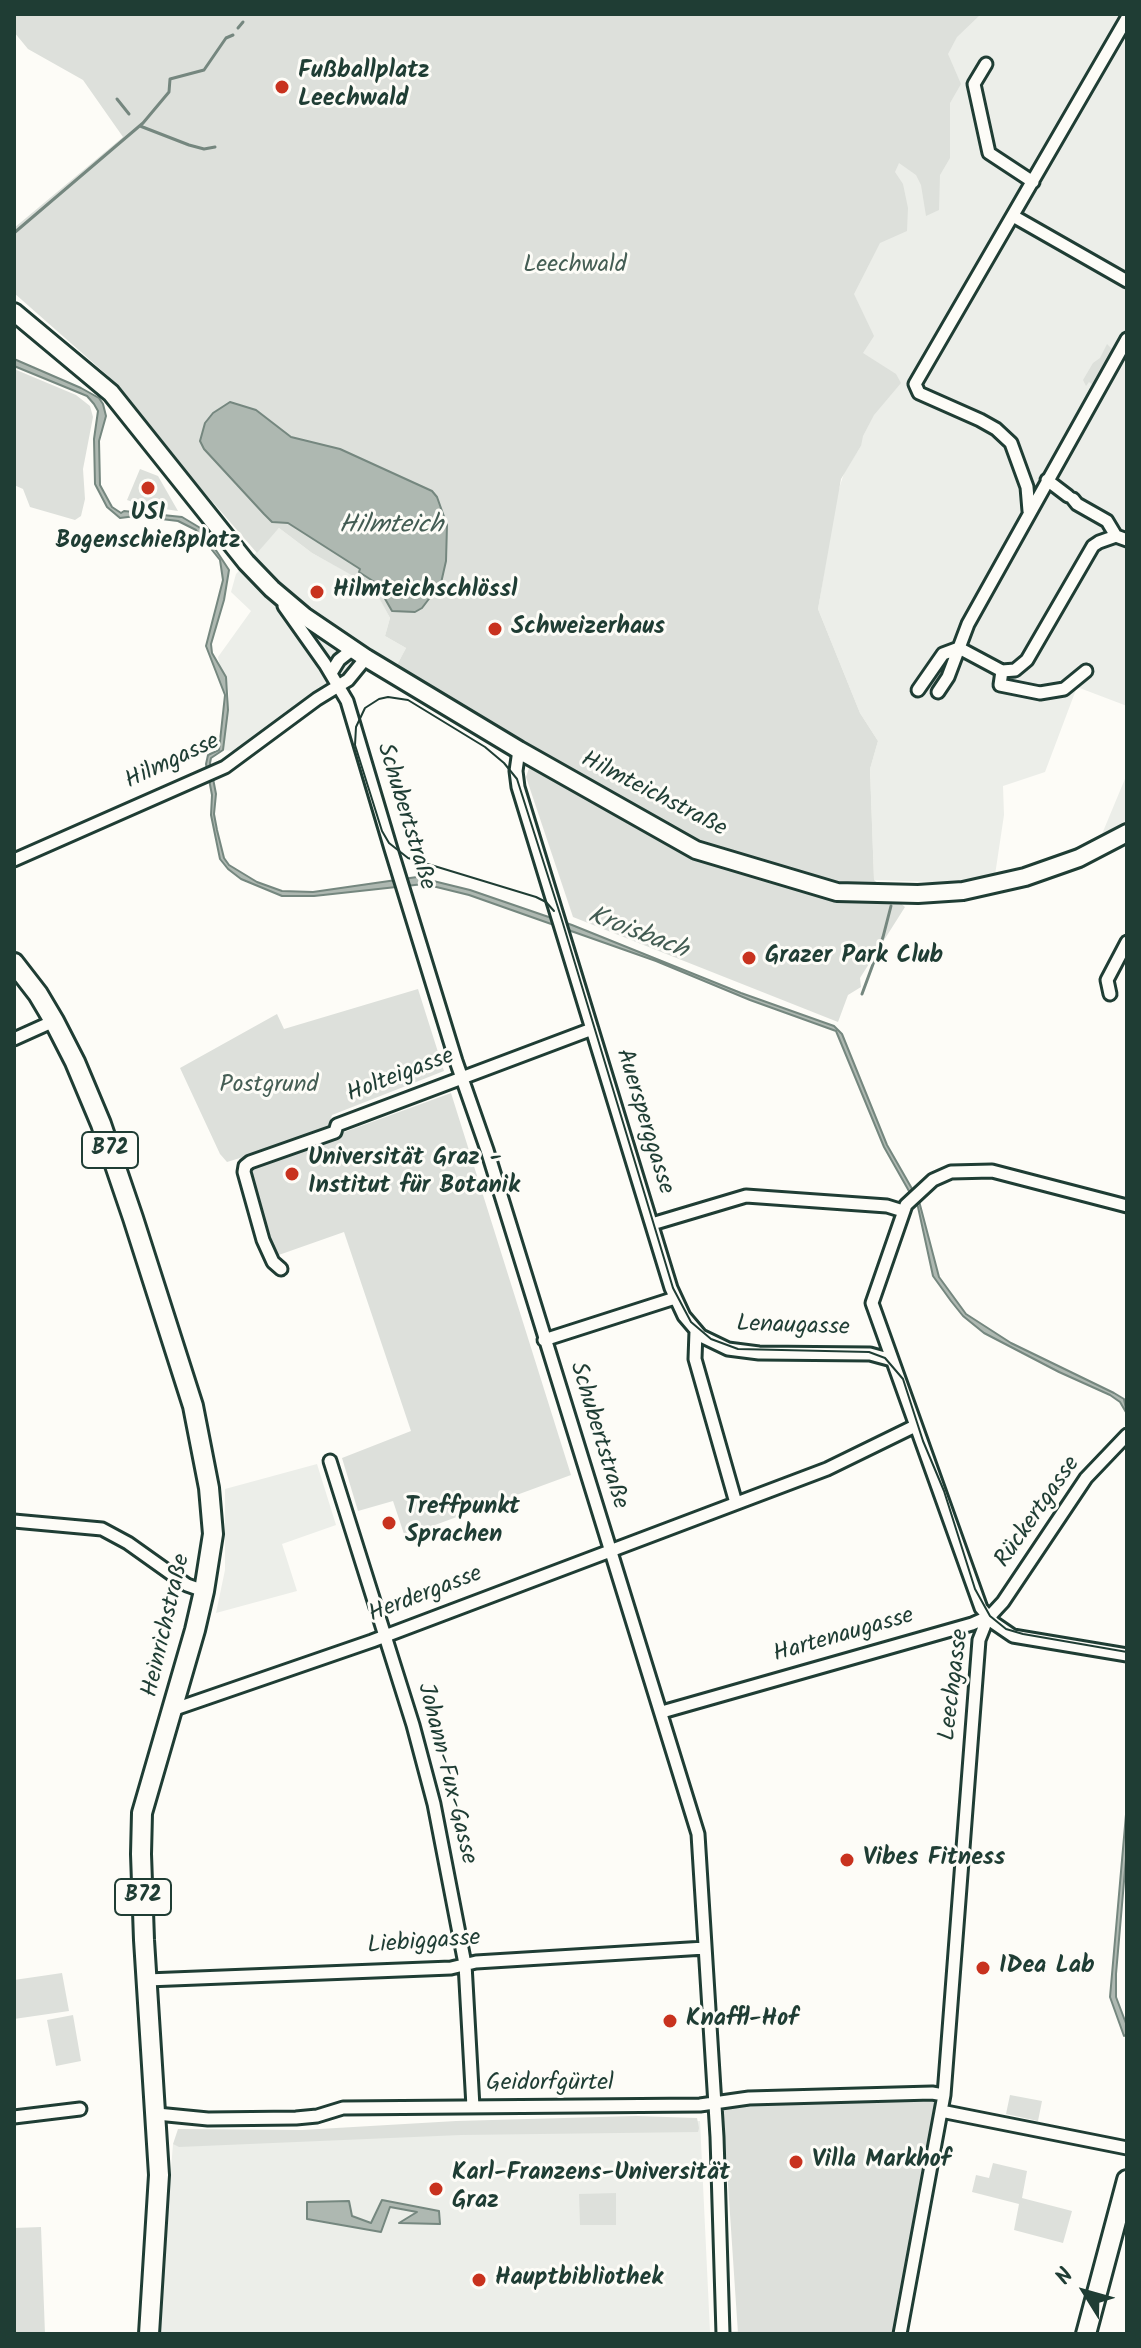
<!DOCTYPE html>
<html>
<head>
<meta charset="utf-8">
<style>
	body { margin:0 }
	#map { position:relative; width:1141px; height:2348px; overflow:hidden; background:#fdfcf7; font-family:Kalam,sans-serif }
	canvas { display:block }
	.frame { position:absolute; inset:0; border:16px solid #1f3d34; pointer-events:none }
	.north { position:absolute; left:1045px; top:2252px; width:80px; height:80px; -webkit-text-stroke:6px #fdfcf7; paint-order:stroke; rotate:307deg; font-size:22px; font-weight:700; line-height:32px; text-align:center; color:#1f3d34 }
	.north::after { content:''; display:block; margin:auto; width:28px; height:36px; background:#1f3d34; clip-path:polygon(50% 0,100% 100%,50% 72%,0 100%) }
</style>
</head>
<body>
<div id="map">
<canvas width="1141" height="2348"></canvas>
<div class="frame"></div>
<div class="north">N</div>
</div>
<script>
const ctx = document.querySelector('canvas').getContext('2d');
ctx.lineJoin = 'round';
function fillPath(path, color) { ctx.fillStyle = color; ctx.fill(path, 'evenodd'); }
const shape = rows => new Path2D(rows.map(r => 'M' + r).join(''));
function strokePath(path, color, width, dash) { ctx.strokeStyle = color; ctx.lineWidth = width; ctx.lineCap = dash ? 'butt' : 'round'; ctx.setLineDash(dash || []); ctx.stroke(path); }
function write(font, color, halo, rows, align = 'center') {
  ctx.font = font + ' Kalam,sans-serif'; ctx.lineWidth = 6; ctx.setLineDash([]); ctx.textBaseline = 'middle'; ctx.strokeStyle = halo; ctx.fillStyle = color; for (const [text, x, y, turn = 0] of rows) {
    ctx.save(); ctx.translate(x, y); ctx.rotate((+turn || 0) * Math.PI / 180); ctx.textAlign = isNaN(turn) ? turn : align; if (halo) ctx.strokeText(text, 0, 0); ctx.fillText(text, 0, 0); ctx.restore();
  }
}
const built = shape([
	[558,14,1127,14,1127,706,1077,687,1045,772,1003,786,1004,815,995,875,963,883,874,880,870,769,878,741,860,713,818,609,837,495,844,473,861,446],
	[279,528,312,553,373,586,390,618,385,636,406,648,397,665,388,659,313,693,235,751,223,750,229,695,226,677,220,667,218,657,251,611,231,592,236,574],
	[1127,774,1127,822,1102,834],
	[317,1464,336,1525,282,1544,297,1591,216,1613,225,1570,225,1489],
	[700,2121,710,2332,738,2331,738,2334,158,2334,173,2144]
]);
const green = shape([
	[14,14,981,14,957,37,948,54,961,84,950,103,950,158,940,175,939,210,926,216,921,185,916,175,899,163,895,172,903,184,908,208,907,231,880,243,854,294,874,336,863,353,896,374,901,383,874,415,863,436,861,446,841,479,818,609,860,713,878,741,870,769,874,880,905,907,860,978,861,987,848,995,838,1022,573,917,526,777,529,768,496,727,397,665,406,648,385,636,390,618,373,587,312,553,279,528,257,553,164,446,107,375,14,293,14,228,123,137,83,80,28,49,14,32],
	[1107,344,1112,349,1113,352,1093,385,1089,382,1086,386,1083,380,1093,363,1100,358],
	[14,369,76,395,90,406,93,417,83,469,85,499,81,516,75,520,30,507,23,489,14,485],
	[140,469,158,476,178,511,144,506,127,500],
	[418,989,444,1071,332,1115,328,1128,289,1143,227,1162,220,1154,180,1068,277,1014,284,1029],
	[451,1093,571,1475,435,1525,437,1532,407,1543,393,1501,358,1511,342,1458,411,1431,344,1232,273,1257,246,1168],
	[62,1973,69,2011,14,2019,14,1980],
	[73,2015,81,2061,56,2066,47,2020],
	[932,2093,935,2106,910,2264,894,2334,738,2334,723,2109,725,2100],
	[1010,2095,1042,2101,1038,2121,1006,2114],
	[636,2116,697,2118,699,2128,698,2132,461,2135,179,2147,173,2144,178,2129,302,2130,456,2121],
	[993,2163,1027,2171,1022,2198,1072,2211,1063,2243,1014,2230,1019,2204,972,2192,976,2175,989,2178],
	[616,2193,616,2225,580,2225,579,2194],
	[41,2227,45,2334,14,2334,14,2228]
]);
const water = shape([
	[14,359,81,388,99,398,103,404,106,416,99,441,100,485,112,507,121,513,124,511,182,517,202,529,229,570,224,600,211,644,212,653,226,677,228,710,223,750,211,758,210,763,216,794,214,814,217,830,224,858,229,865,257,882,282,891,313,892,417,877,470,890,572,925,741,993,834,1026,842,1034,887,1145,919,1201,939,1277,966,1314,1011,1343,1114,1393,1124,1399,1127,1414,1120,1402,1110,1395,1059,1372,984,1333,963,1316,951,1301,933,1276,918,1207,884,1147,836,1031,750,1000,656,961,469,895,424,884,314,896,282,896,241,879,228,869,220,859,211,815,212,795,206,764,208,755,219,750,225,695,206,646,223,580,220,560,196,530,178,521,136,516,120,518,107,507,95,484,94,439,98,411,94,404,87,396,14,366,14,359],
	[230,402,256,410,291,437,340,449,432,491,437,497,447,525,446,561,441,583,422,608,415,612,392,611,376,583,359,572,360,569,288,523,272,522,264,514,204,449,200,441,205,423,213,413,230,402],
	[1127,1803,1127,1847,1116,1974,1116,1997,1127,2026,1127,2034,1124,2036,1110,1997,1127,1803],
	[382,2200,439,2211,440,2224,399,2223,417,2212,390,2207,381,2232,307,2219,307,2202,349,2201,352,2216,371,2223,382,2200]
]);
const stream = shape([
	[238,28,243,22],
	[117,99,129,114],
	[140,126,189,145,204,149,215,147],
	[14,233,143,123,169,92,170,79,204,70,226,38,233,35],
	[862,994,883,937,891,906]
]);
const street = shape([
	[986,64,974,84,989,153,1033,182],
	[1013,216,1127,281],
	[1047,480,1068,496],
	[1073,499,1077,504,1107,521,1116,536],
	[1029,511,1027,487,1011,443,996,429,980,420,919,393,915,384,1127,18],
	[284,606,325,664,347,701,391,849,456,1061,487,1150,698,1834,717,2137,723,2334],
	[959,648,1002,671,1015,670,1027,660,1093,546,1099,542,1116,536,1127,540],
	[1002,671,1000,685,1040,693,1064,689,1086,671],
	[331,673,339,660,353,649],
	[918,690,943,654,959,648],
	[938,692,948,677,968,624,1127,339],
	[519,750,516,771,518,787,671,1288,684,1316,701,1336,728,1349,759,1353,870,1354,892,1360],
	[14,860,225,767,317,699,348,680,366,658],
	[1110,994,1107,980,1127,942],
	[14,1039,54,1021],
	[1127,1206,992,1171,951,1172,933,1180,906,1205,872,1303,981,1608,994,1623,1013,1636,1127,1655],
	[652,1224,746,1196,887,1206,903,1211],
	[281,1269,273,1262,263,1240,244,1172,245,1166,250,1162,335,1132,337,1125,592,1029],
	[696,1331,695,1359,736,1503],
	[544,1340,675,1298],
	[330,1461,413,1725,434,1804,465,1964,473,2107],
	[14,1521,102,1529,128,1543,187,1585,204,1591],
	[172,1710,372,1641,827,1469,915,1426],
	[662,1712,972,1624,990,1616,1003,1602,1086,1478,1127,1435],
	[147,1980,451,1968,476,1962,705,1948],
	[941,2111,1127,2148],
	[157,2114,208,2119,296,2118,317,2116,343,2108,700,2105,749,2098,932,2093,944,2095],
	[14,2117,80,2109],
	[900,2334,944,2095,979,1640,988,1617]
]);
const secondary = shape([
	[14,312,111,393,246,562,272,589,304,616,366,658,519,750,696,850,837,892,918,894,963,891,1025,877,1079,858,1127,833]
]);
const primary = shape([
	[14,963,38,994,54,1021,75,1062,101,1124,133,1218,193,1406,209,1488,213,1534,204,1591,195,1630,142,1813,141,1854,144,1940,159,2175,149,2334],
	[1086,2334,1127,2180]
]);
const tram = shape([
	[554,911,546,902,536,897,408,858,389,843,382,831,355,745,356,727,365,708,379,699,388,697,408,700,485,747,504,763,517,779,561,917,673,1288,691,1322,711,1339,738,1349,869,1352,885,1358,903,1379,923,1441,944,1491,975,1589,990,1616,1006,1629,1023,1634,1127,1652]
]);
const markers = [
	[282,87,8,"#c8321e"],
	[148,488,8,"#c8321e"],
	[317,592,8,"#c8321e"],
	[495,629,8,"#c8321e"],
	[749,958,8,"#c8321e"],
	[292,1174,8,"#c8321e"],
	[389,1523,8,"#c8321e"],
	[847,1860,8,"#c8321e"],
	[983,1968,8,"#c8321e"],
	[670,2021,8,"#c8321e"],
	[796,2162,8,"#c8321e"],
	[436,2189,8,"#c8321e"],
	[479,2280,8,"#c8321e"]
];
const shields = [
	[110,1150,56],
	[143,1897,56]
];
const shieldNames = [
	["B72",110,1150],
	["B72",143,1897]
];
const poiNames = [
	["Fußballplatz",298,73],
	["Leechwald",298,101],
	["USI",148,515,"center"],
	["Bogenschießplatz",148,543,"center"],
	["Hilmteichschlössl",333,592],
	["Schweizerhaus",511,629],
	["Grazer Park Club",765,958],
	["Universität Graz -",308,1160],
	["Institut für Botanik",308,1188],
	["Treffpunkt",405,1509],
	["Sprachen",405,1537],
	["Vibes Fitness",863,1860],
	["IDea Lab",999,1968],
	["Knaffl-Hof",686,2021],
	["Villa Markhof",812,2162],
	["Karl-Franzens-Universität",452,2175],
	["Graz",452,2203],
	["Hauptbibliothek",495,2280]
];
const parkNames = [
	["Leechwald",575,267],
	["Postgrund",269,1087]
];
const streetNames = [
	["Hilmgasse",173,763,-25],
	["Hilmteichstraße",653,796,27],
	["Schubertstraße",404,817,73],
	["Holteigasse",401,1077,-21],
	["Auersperggasse",643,1122,73],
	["Lenaugasse",793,1328,2],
	["Schubertstraße",597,1436,73],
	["Rückertgasse",1039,1513,-55],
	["Herdergasse",426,1596,-21],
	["Heinrichstraße",168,1626,-77],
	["Hartenaugasse",844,1637,-16],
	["Leechgasse",956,1685,-83],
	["Johann-Fux-Gasse",445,1774,76],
	["Liebiggasse",424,1944,-4],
	["Geidorfgürtel",550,2085]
];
const waterNames = [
	["Hilmteich",391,528],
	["Kroisbach",637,935,21]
];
fillPath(built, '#eceee9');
fillPath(green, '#dde0db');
fillPath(water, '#aeb8b1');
strokePath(water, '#75877f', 2);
strokePath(stream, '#75877f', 3);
strokePath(street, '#1f3d34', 17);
strokePath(secondary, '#1f3d34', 22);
strokePath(primary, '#1f3d34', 24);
strokePath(street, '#fdfcf7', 11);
strokePath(secondary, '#fdfcf7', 16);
strokePath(primary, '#fdfcf7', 18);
strokePath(tram, '#1f3d34', 2);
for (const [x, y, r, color] of markers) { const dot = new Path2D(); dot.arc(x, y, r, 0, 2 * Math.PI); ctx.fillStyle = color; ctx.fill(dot); strokePath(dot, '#fdfcf7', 3); }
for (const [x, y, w] of shields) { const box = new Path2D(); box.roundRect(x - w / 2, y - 18, w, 36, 6); ctx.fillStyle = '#fdfcf7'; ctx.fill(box); strokePath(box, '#1f3d34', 2); }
write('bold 22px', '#1f3d34', null, shieldNames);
write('bold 24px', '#1f3d34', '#fdfcf7', poiNames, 'left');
write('24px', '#455e55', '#fdfcf7', parkNames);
write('24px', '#1f3d34', '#fdfcf7', streetNames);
write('italic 26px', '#435c53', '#fdfcf7', waterNames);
</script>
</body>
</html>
